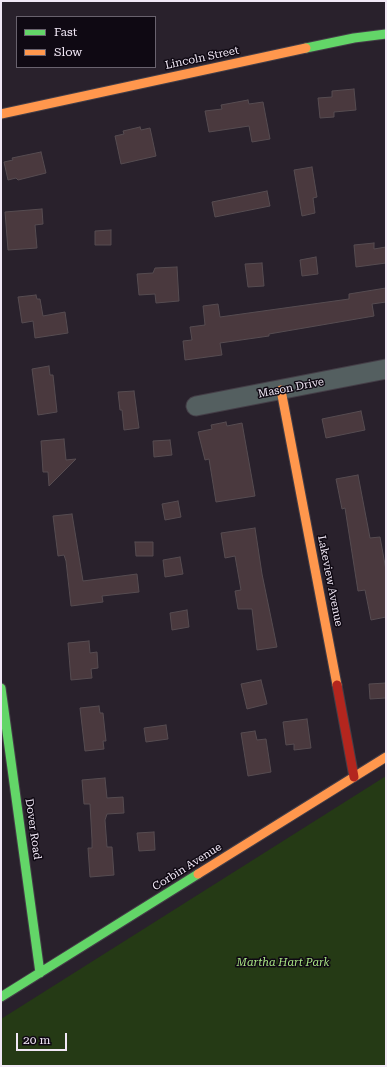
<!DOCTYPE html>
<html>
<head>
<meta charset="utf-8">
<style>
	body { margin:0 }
	#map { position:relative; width:387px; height:1067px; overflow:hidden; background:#29212c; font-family:"Roboto Serif",serif }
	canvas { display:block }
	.frame { position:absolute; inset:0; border:2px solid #f1e8f6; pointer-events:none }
	.legend { position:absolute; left:16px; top:16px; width:140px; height:52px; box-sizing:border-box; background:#0f0913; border:1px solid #69626e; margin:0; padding:5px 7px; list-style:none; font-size:12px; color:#f1e8f6 }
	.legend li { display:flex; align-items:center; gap:8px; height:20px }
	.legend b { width:20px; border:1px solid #69626e }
	.scale { position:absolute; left:16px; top:1033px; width:51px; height:18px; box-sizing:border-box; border:2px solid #f1e8f6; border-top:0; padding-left:5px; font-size:12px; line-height:14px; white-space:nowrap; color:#f1e8f6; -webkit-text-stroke:3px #0f0913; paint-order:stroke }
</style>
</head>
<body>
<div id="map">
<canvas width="387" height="1067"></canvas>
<div class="frame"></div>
<ul class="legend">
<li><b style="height:5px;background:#63d668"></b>Fast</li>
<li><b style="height:5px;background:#ff974d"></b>Slow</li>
</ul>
<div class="scale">20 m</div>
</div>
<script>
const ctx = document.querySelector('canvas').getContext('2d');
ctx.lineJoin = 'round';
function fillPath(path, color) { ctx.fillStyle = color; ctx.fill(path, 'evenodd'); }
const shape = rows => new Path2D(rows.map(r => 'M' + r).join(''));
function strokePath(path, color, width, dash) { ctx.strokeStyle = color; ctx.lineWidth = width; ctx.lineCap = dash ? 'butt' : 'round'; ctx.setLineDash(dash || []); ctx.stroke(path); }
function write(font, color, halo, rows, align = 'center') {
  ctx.font = font + ' "Roboto Serif",serif'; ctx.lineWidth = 3; ctx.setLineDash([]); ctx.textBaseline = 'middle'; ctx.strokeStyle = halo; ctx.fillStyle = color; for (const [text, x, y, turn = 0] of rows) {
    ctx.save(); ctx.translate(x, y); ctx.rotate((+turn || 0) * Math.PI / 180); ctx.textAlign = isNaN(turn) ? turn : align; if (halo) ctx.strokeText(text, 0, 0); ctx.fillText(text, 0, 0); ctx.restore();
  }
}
const green = shape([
	[386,776,386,1066,1,1066,1,1019]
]);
const building = shape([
	[354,89,356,110,334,112,334,117,320,118,318,98,332,97,332,91,354,89],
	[248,100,249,104,263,102,270,139,252,142,249,126,209,132,205,111,222,109,221,105,248,100],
	[140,127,141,130,150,128,156,156,121,164,115,136,124,134,123,131,140,127],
	[41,152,46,173,18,180,16,178,8,180,4,162,13,160,12,158,41,152],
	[312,167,317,197,313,198,315,213,302,216,294,170,312,167],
	[267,191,270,206,215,217,212,202,267,191],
	[42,209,43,224,35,225,37,248,8,250,5,212,42,209],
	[111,230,111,245,95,245,95,231,111,230],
	[374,243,374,249,386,247,386,263,356,267,354,245,374,243],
	[316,257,318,274,302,276,300,260,316,257],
	[262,263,264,286,248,287,245,264,262,263],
	[177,267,179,301,156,303,155,294,139,295,137,274,153,273,155,268,177,267],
	[386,288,386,302,372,304,374,316,269,334,269,336,220,343,222,355,185,360,183,341,192,340,190,327,205,325,203,306,218,304,220,317,349,299,349,294,386,288],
	[36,295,37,299,40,299,43,316,65,312,68,333,35,338,33,321,22,323,18,297,36,295],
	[49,366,50,375,53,375,57,412,38,415,32,369,49,366],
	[134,391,139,428,124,430,122,410,120,410,118,392,134,391],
	[361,411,365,430,326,438,322,419,361,411],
	[226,422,227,426,242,423,255,496,216,502,209,459,205,460,198,432,212,429,211,425,226,422],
	[64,439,66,460,76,459,49,486,48,472,43,472,41,441,64,439],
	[170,440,172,455,154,457,153,441,170,440],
	[358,475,370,538,380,537,386,570,386,617,371,620,365,590,358,591,345,508,342,509,336,479,358,475],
	[178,501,181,517,165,520,162,504,178,501],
	[72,514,83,581,137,574,139,592,102,596,103,602,71,606,66,561,64,555,58,556,53,516,72,514],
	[255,528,262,574,277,647,257,650,252,609,238,609,235,591,241,590,235,556,225,558,221,533,255,528],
	[135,542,153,542,153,556,136,556,135,542],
	[180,557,183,574,165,577,163,560,180,557],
	[187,610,189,627,172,630,170,613,187,610],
	[89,641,90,653,97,652,98,668,91,669,92,678,71,680,68,643,89,641],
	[261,680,267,704,247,709,241,684,261,680],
	[386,683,386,698,370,699,369,684,386,683],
	[99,706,100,713,103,713,106,741,103,741,104,749,85,751,80,708,99,706],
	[307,719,311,748,294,750,294,744,286,745,283,722,307,719],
	[166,725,168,739,146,742,144,728,166,725],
	[255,731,257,740,266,739,271,772,248,776,241,733,255,731],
	[105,778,107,798,123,797,124,813,107,814,105,820,107,847,112,847,114,875,90,877,88,848,92,848,92,840,90,804,84,804,82,780,105,778],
	[154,832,155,850,139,851,137,833,154,832]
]);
const street = shape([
	[196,406,386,369]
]);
const fast = shape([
	[306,48,354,38,386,34],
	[1,688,40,973],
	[1,997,198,874]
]);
const slow = shape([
	[1,114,306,48],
	[281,390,337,685],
	[198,874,386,757]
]);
const jam = shape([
	[337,685,354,777]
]);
const streetNames = [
	["Lincoln Street",202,58,-12],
	["Mason Drive",291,388,-11],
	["Lakeview Avenue",330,581,79],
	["Dover Road",33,829,82],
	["Corbin Avenue",187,867,-32]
];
const parkNames = [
	["Martha Hart Park",283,963]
];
fillPath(green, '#253a15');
fillPath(building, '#4a393e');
strokePath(building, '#564c51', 1);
strokePath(street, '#443e47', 21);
strokePath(fast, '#443e47', 11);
strokePath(slow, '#443e47', 11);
strokePath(jam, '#443e47', 11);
strokePath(street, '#545f60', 19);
strokePath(fast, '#63d668', 9);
strokePath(slow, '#ff974d', 9);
strokePath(jam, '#b3261e', 9);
write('11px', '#f1e8f6', '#0f0913', streetNames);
write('italic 11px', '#aae685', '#0f0913', parkNames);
</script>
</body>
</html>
